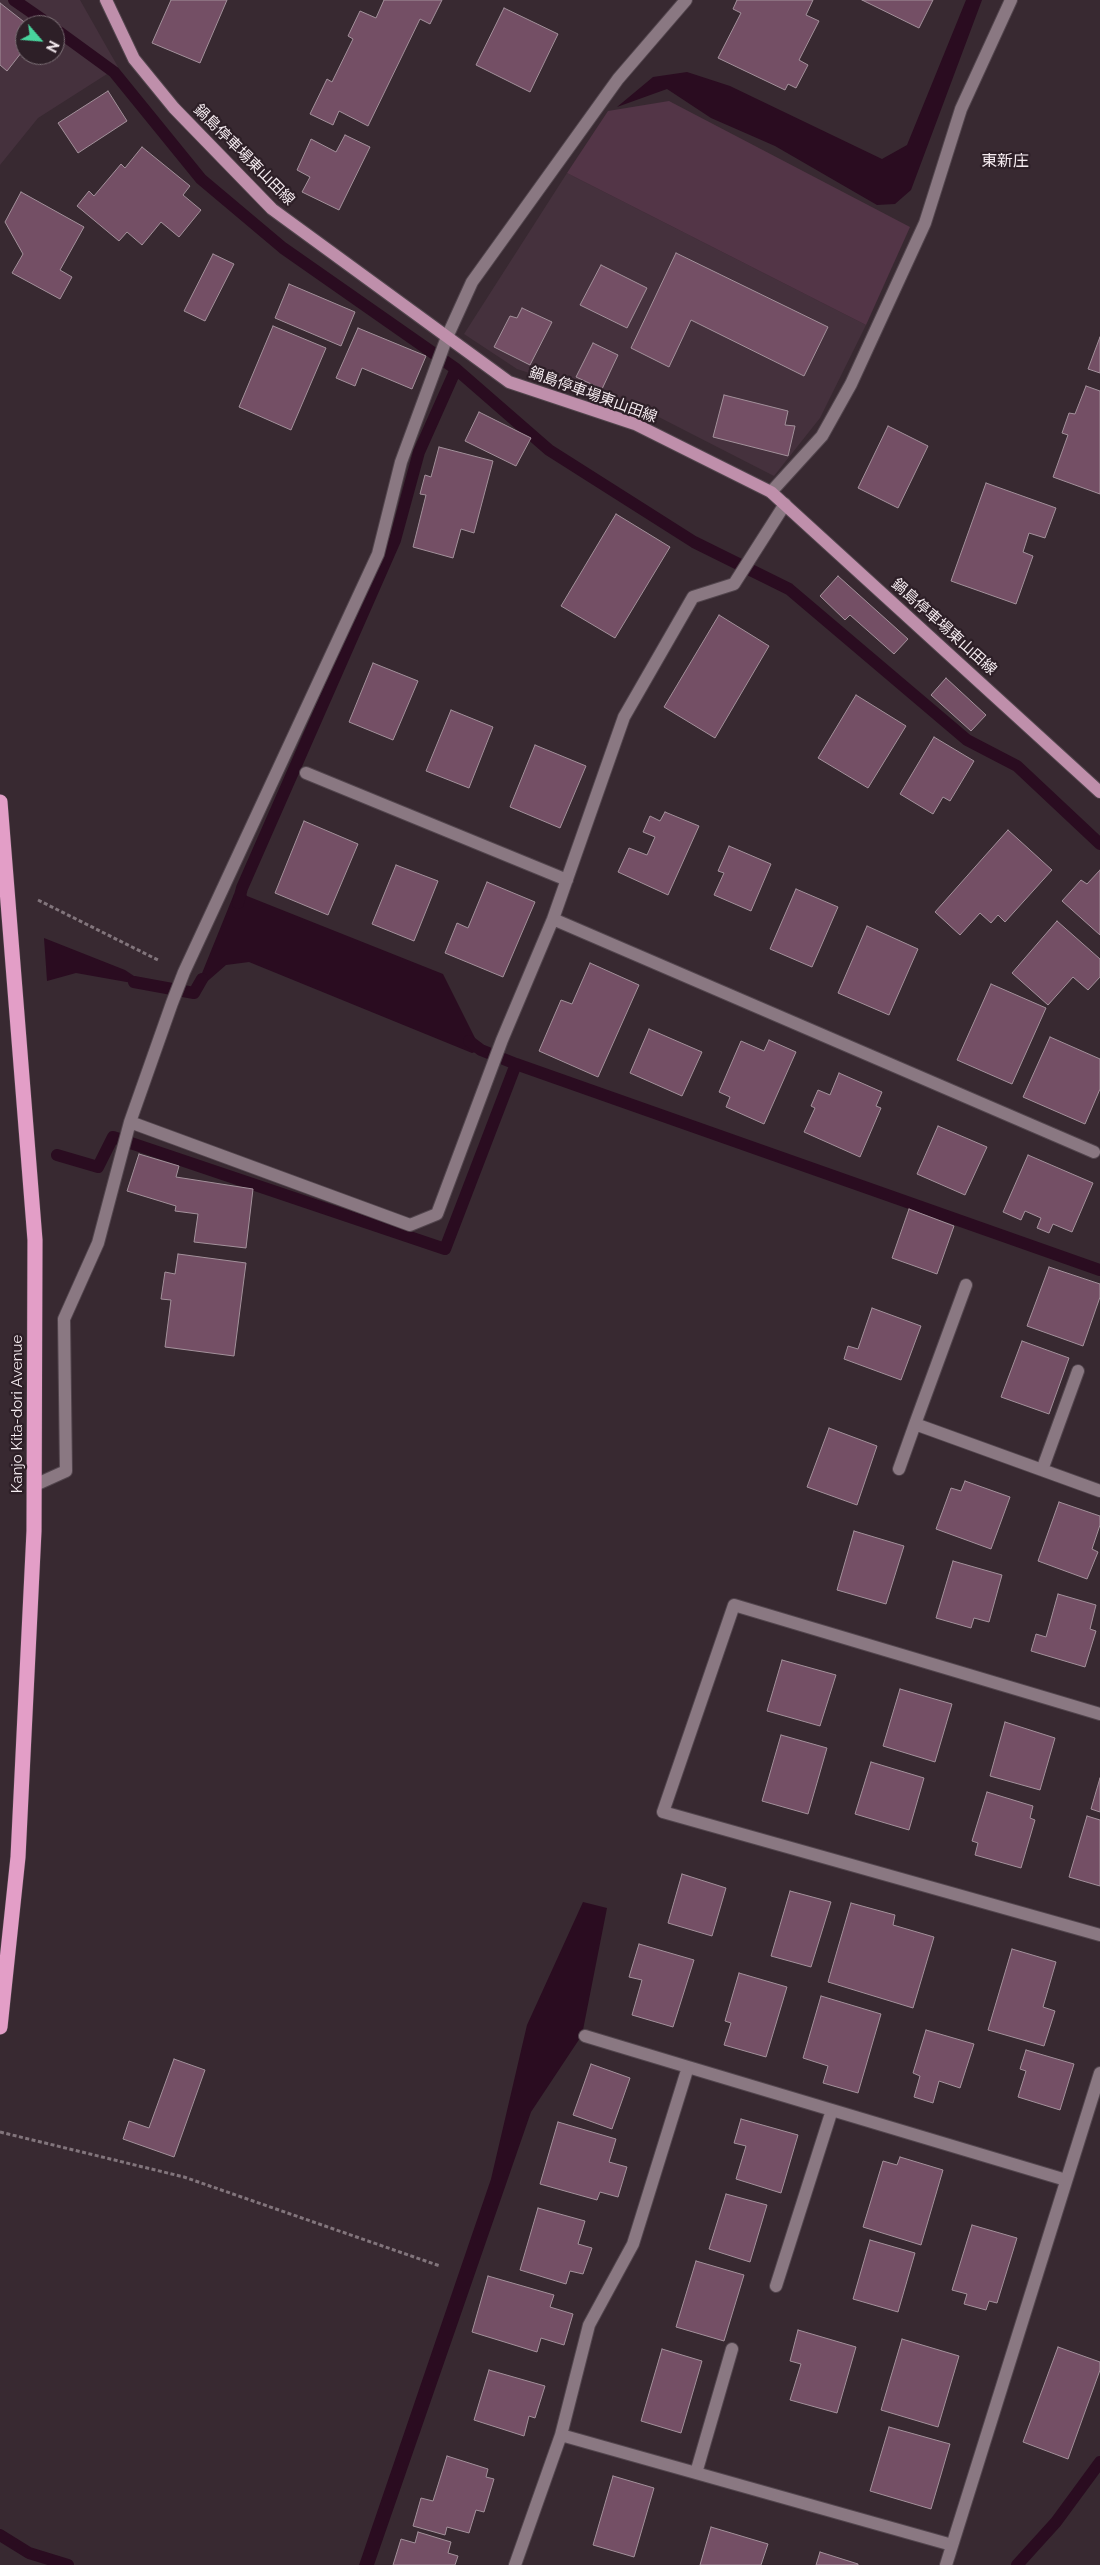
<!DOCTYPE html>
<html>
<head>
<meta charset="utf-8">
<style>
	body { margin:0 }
	#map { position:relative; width:1100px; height:2565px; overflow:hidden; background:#382931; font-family:Raleway,sans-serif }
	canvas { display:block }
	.north { position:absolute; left:15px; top:15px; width:50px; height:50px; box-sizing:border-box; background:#2d1f27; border:1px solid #7d7177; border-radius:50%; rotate:117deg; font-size:14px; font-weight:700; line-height:20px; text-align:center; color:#f5ebf0 }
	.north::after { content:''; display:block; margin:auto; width:18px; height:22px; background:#48d49d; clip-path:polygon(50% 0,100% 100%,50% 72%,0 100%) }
</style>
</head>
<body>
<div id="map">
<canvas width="1100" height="2565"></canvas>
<div class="north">N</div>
</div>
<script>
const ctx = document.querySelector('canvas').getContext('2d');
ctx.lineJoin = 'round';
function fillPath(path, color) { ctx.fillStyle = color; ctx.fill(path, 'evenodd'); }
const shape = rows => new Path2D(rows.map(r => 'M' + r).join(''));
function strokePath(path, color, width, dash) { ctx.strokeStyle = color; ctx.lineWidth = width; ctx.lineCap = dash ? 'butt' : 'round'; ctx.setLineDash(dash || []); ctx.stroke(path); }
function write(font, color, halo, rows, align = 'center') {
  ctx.font = font + ' Raleway,"Noto Sans JP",sans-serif'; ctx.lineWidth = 4.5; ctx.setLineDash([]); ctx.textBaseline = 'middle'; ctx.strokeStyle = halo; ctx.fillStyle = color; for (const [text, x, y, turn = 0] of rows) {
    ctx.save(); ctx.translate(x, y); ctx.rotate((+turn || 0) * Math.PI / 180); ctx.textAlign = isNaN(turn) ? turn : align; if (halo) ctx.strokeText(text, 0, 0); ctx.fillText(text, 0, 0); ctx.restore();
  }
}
const built = shape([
	[0,0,80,0,118,67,38,118,0,165],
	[25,25,55,25,55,55,25,55],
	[567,173,866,325,820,418,774,476,647,411,517,369,464,334]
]);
const green = shape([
	[669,101,910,227,866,325,567,173,608,111]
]);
const water = shape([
	[966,0,982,0,911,190,895,204,877,205,775,146,711,118,667,89,617,107,653,77,687,72,730,86,882,159,907,145],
	[242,888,247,896,443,974,481,1050,472,1053,249,962,226,965,194,993,234,894],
	[44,938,125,970,149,986,76,973,47,981],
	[583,1902,607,1908,582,2035,531,2112,374,2565,359,2565,491,2179,527,2025]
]);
const stream = shape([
	[14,0,50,25],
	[55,29,114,72,201,179,283,248,456,369,549,450,694,542,789,589,967,740,1017,766,1100,844],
	[238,903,242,888,395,540,419,452,456,369],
	[134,982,194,993,202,979],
	[469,1041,481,1050,516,1064,1100,1270],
	[57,1155,98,1167,113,1137,445,1249,516,1064],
	[0,2535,29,2553,68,2565],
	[1017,2565,1056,2522,1100,2462]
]);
const building = shape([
	[171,0,227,0,200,63,152,43,171,0],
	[384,0,442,0,430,24,420,19,368,126,339,111,333,125,310,114,327,79,332,82,353,39,348,36,360,11,376,18,384,0],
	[737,0,813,0,806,15,819,21,799,60,808,65,796,88,788,84,785,90,718,58,741,13,733,9,737,0],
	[862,0,933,0,919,28,862,0],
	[0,3,28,25,25,25,25,48,7,71,0,65,0,3],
	[504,8,558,34,530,92,476,65,504,8],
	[108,91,127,121,78,153,58,123,108,91],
	[345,135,370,147,339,210,302,192,310,177,297,170,311,139,336,152,345,135],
	[142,147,190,186,183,195,201,210,179,237,161,222,142,245,127,232,119,241,77,206,89,191,94,196,121,164,125,168,142,147],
	[21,192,84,227,60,270,72,277,60,299,12,273,23,254,5,222,21,192],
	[676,253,828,327,804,376,691,320,669,367,631,348,676,253],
	[213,254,234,264,205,321,184,311,213,254],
	[601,265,647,288,627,328,580,305,601,265],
	[289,284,355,312,341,346,275,318,289,284],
	[522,308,552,322,530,365,494,347,510,316,517,318,522,308],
	[273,326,326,348,291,430,239,407,273,326],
	[358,328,426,356,412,389,362,368,355,386,336,378,358,328],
	[1100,337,1100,373,1088,369,1100,337],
	[593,343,618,355,602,389,576,377,593,343],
	[1086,386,1100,391,1100,494,1053,477,1068,435,1062,433,1069,413,1075,414,1086,386],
	[724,395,788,411,785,425,795,426,788,456,713,437,724,395],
	[479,412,531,438,516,466,465,441,479,412],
	[888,426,928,446,898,508,858,488,888,426],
	[439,447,493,461,474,533,461,529,453,558,413,547,426,495,420,494,425,475,431,477,439,447],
	[986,483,1056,508,1045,538,1029,533,1023,552,1033,556,1016,604,951,581,986,483],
	[616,514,670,547,615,638,561,606,616,514],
	[838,576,908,639,894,654,850,615,845,620,820,596,838,576],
	[719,615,769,646,715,738,664,707,719,615],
	[373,663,418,681,393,740,349,722,373,663],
	[946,678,986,715,971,731,931,695,946,678],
	[856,695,906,726,868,788,818,758,856,695],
	[451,710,493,727,469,788,426,771,451,710],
	[934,737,974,761,950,801,943,797,933,814,900,794,934,737],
	[535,745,586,766,560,828,510,807,535,745],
	[665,812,699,826,668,895,618,872,629,848,647,855,655,837,643,832,650,816,660,821,665,812],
	[304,821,358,844,328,915,275,893,304,821],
	[1008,830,1052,870,1005,922,998,915,991,923,980,913,960,935,935,912,1008,830],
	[729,846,771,864,751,911,714,895,724,873,718,871,729,846],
	[396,865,438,881,414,941,372,924,396,865],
	[1100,870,1100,935,1062,901,1081,880,1087,884,1100,870],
	[487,882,535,902,503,977,445,953,457,923,468,928,487,882],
	[796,889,838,907,812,967,770,949,796,889],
	[1057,921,1100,959,1100,977,1088,990,1073,977,1048,1005,1012,973,1057,921],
	[867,926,918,949,889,1015,838,993,867,926],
	[590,963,639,985,598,1077,539,1051,561,1000,572,1004,590,963],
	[991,984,1046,1008,1012,1084,957,1060,991,984],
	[649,1029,702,1052,682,1096,630,1073,649,1029],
	[1050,1037,1100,1059,1100,1089,1085,1124,1023,1097,1050,1037],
	[769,1040,796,1052,764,1124,726,1107,730,1097,719,1092,741,1041,764,1051,769,1040],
	[839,1073,882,1092,876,1106,881,1108,860,1157,804,1132,815,1108,811,1106,818,1090,830,1095,839,1073],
	[938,1126,987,1147,965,1195,917,1174,938,1126],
	[139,1154,179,1166,176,1177,253,1189,246,1248,194,1242,198,1214,175,1211,176,1206,127,1191,139,1154],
	[1028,1155,1093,1183,1072,1232,1053,1224,1049,1233,1037,1228,1041,1218,1025,1211,1021,1220,1003,1212,1028,1155],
	[909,1209,954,1226,937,1274,892,1258,909,1209],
	[178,1254,246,1263,234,1356,165,1347,171,1300,161,1299,165,1272,175,1274,178,1254],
	[1049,1267,1100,1284,1100,1297,1083,1346,1027,1326,1049,1267],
	[872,1308,921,1326,901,1380,844,1359,848,1346,858,1349,872,1308],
	[1022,1341,1069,1358,1049,1414,1001,1397,1022,1341],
	[829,1428,877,1446,857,1505,807,1487,829,1428],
	[965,1481,1010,1497,991,1549,936,1529,951,1488,961,1491,965,1481],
	[1059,1502,1100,1516,1100,1525,1092,1549,1098,1552,1087,1579,1038,1561,1059,1502],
	[854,1531,904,1546,886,1604,837,1590,854,1531],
	[953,1561,1002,1575,989,1622,974,1618,971,1628,936,1618,953,1561],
	[1058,1594,1096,1605,1090,1629,1096,1631,1085,1667,1031,1651,1036,1634,1046,1637,1058,1594],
	[782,1660,836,1675,820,1726,767,1711,782,1660],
	[900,1689,952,1704,935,1762,883,1746,900,1689],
	[1005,1722,1055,1738,1040,1790,990,1776,1005,1722],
	[781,1735,827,1748,808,1814,762,1801,781,1735],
	[871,1762,924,1778,909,1830,855,1814,871,1762],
	[1100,1778,1100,1812,1091,1809,1100,1778],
	[987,1792,1033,1806,1030,1818,1035,1820,1021,1868,975,1855,978,1843,972,1841,987,1792],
	[1087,1816,1100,1820,1100,1886,1069,1877,1087,1816],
	[682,1874,726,1888,712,1936,668,1923,682,1874],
	[790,1891,831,1902,811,1967,771,1956,790,1891],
	[851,1903,895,1915,893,1925,934,1937,913,2008,828,1982,851,1903],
	[639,1944,694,1960,673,2027,632,2015,642,1980,629,1977,639,1944],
	[1012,1949,1056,1962,1043,2007,1055,2011,1044,2046,988,2030,1012,1949],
	[739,1973,787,1987,766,2057,724,2045,731,2023,725,2021,739,1973],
	[821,1996,881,2014,858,2093,823,2083,828,2066,803,2058,821,1996],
	[926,2030,974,2044,960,2088,939,2081,933,2103,914,2097,920,2076,913,2073,926,2030],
	[1026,2050,1074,2064,1060,2110,1018,2097,1026,2071,1020,2069,1026,2050],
	[174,2059,205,2070,174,2157,123,2139,129,2121,149,2128,174,2059],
	[591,2064,630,2078,612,2129,573,2115,591,2064],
	[741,2119,798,2135,781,2193,736,2179,746,2146,734,2143,741,2119],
	[558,2122,616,2139,609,2162,627,2167,618,2197,600,2192,597,2200,540,2184,558,2122],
	[900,2157,943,2170,921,2245,863,2227,883,2161,897,2165,900,2157],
	[726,2194,767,2205,750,2262,709,2249,726,2194],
	[538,2208,585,2221,578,2244,592,2248,583,2274,570,2271,566,2284,520,2270,538,2208],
	[972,2225,1017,2238,997,2303,989,2301,986,2310,964,2304,967,2294,952,2290,972,2225],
	[870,2240,915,2253,898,2312,853,2299,870,2240],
	[696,2261,744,2275,724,2341,676,2327,696,2261],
	[488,2276,554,2295,550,2307,573,2314,564,2345,541,2338,537,2352,472,2332,488,2276],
	[798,2330,856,2347,837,2413,790,2400,801,2364,790,2361,798,2330],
	[902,2339,959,2356,938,2427,881,2410,902,2339],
	[1058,2347,1100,2362,1100,2370,1068,2459,1023,2442,1058,2347],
	[662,2349,702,2361,681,2433,641,2421,662,2349],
	[489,2370,545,2386,535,2418,529,2416,524,2436,474,2420,489,2370],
	[889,2427,950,2444,931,2509,870,2491,889,2427],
	[447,2456,488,2469,486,2477,494,2479,484,2512,476,2510,469,2533,447,2527,445,2535,413,2526,421,2498,433,2501,447,2456],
	[613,2476,654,2488,634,2557,593,2545,613,2476],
	[711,2527,768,2544,761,2565,700,2565,711,2527],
	[418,2532,451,2542,448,2553,458,2556,455,2565,393,2565,401,2539,415,2543,418,2532],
	[820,2552,858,2564,858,2565,816,2565,820,2552]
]);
const path = shape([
	[38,900,158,960],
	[0,2132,184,2177,440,2266]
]);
const minor = shape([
	[771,492,822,436,851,384,925,223,961,109,1011,0],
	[306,773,567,880],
	[553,919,1094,1152],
	[130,1122,410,1225,437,1214,502,1040,553,919,624,717,693,597,734,584,785,504],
	[966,1285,915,1424,1100,1491],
	[899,1469,915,1424],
	[1042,1470,1078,1371],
	[35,1485,66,1471,64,1319,98,1243,130,1122,172,1003,184,972,378,554,401,462,447,337,472,282,618,79,686,0],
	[1100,1714,734,1605,663,1812,1100,1935],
	[585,2036,688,2067],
	[776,2286,832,2110],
	[696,2473,732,2349],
	[952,2545,561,2435,589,2325,633,2244,688,2067,1066,2180],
	[515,2565,561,2435],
	[946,2565,1100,2073]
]);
const major = shape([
	[106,0,134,59,174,108,272,209,509,382,635,424,771,492,1100,792]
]);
const highway = shape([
	[0,802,35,1240,34,1531,18,1857,0,2027]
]);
const streetNames = [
	["鍋島停車場東山田線",244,155,45],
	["鍋島停車場東山田線",593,395,20],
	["鍋島停車場東山田線",944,627,42],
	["Kanjo Kita-dori Avenue",17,1414,-90]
];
const neighbourhoodNames = [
	["東新庄",1005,161]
];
fillPath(built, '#45313d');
fillPath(green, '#533547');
fillPath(water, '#2a0c20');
strokePath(stream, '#2a0c20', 12);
fillPath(building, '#744f65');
strokePath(building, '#a3919b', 1);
strokePath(minor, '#52454d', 14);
strokePath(major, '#52454d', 14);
strokePath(highway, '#52454d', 16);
strokePath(path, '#82757c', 3, [4, 2.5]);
strokePath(minor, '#8a7882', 12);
strokePath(major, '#bf8fab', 12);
strokePath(highway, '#e39ec7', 15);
write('15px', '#f5ebf0', '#2d1f27', streetNames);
write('16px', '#f5ebf0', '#2d1f27', neighbourhoodNames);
</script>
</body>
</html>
